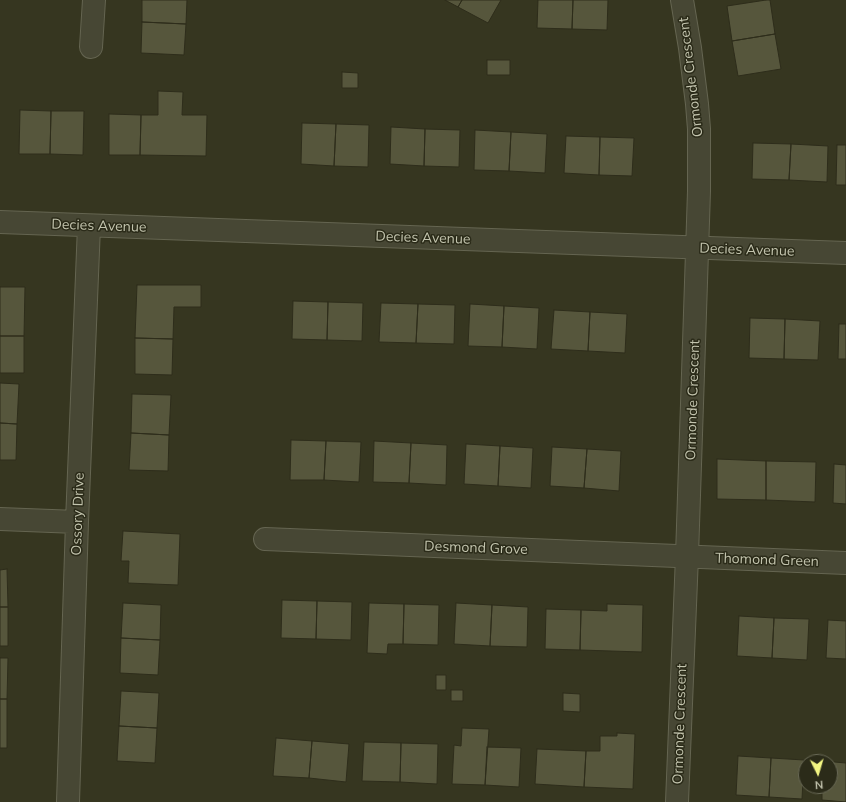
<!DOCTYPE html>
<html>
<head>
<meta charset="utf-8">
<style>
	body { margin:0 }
	#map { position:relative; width:846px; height:802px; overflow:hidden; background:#363620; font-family:Mulish,sans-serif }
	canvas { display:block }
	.north { position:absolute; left:798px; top:754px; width:40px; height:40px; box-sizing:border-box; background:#2b2b19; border:1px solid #686855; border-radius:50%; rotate:175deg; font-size:11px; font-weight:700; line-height:16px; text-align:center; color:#c3c4ae }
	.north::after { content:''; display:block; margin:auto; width:14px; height:18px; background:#f2f582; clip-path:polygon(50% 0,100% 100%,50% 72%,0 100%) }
</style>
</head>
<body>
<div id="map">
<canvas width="846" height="802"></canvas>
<div class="north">N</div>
</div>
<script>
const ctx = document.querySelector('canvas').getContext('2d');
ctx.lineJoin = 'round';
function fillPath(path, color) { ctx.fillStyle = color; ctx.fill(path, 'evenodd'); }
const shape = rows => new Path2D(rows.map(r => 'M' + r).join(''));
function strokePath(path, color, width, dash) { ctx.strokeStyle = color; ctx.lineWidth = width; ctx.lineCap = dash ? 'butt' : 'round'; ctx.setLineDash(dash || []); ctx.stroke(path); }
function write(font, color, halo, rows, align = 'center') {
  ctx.font = font + ' Mulish,sans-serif'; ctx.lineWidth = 3; ctx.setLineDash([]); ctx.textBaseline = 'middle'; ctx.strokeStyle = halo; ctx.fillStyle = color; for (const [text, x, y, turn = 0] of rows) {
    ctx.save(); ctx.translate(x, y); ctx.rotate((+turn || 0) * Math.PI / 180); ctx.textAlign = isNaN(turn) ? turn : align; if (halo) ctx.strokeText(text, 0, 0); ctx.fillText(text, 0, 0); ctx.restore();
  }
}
const building = shape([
	[142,0,187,0,186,24,142,22,142,0],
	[445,0,462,0,458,7,445,0],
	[462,0,501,0,488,23,458,7,462,0],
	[538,0,573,0,572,29,537,28,538,0],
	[573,0,608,0,607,30,572,29,573,0],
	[766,0,770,0,775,34,732,41,727,6,766,0],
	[142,22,186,24,184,55,141,53,142,22],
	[775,34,781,69,738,76,732,41,775,34],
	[487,60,510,60,510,75,487,75,487,60],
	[342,72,358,73,358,88,342,88,342,72],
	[158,91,183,92,182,115,207,115,206,156,140,155,141,115,158,115,158,91],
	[20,110,51,111,50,154,19,154,20,110],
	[51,111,84,111,83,155,50,154,51,111],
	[109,114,141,115,140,155,109,155,109,114],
	[302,123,336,124,334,166,301,164,302,123],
	[336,124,369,125,368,167,334,166,336,124],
	[391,127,425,129,424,166,390,164,391,127],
	[425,129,460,130,459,167,424,166,425,129],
	[475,130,511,132,509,171,474,170,475,130],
	[511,132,547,134,545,173,509,171,511,132],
	[566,136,600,137,599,175,564,173,566,136],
	[600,137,634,138,632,176,599,175,600,137],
	[753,143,791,144,789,180,752,179,753,143],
	[791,144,828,146,827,182,789,180,791,144],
	[837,145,846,145,846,185,836,185,837,145],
	[137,285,201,285,201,307,174,307,173,339,135,338,137,285],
	[0,287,25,287,24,336,0,336,0,287],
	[293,301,328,302,327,340,292,339,293,301],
	[328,302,363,303,362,341,327,340,328,302],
	[381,303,418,304,416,343,379,342,381,303],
	[418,304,455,305,454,344,416,343,418,304],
	[470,304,504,306,502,347,468,346,470,304],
	[504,306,539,308,537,349,502,347,504,306],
	[554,310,590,312,588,351,551,349,554,310],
	[590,312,627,314,625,353,588,351,590,312],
	[750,318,785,319,784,359,749,358,750,318],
	[785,319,820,321,818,360,784,359,785,319],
	[839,324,846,324,846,359,838,359,839,324],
	[0,336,24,336,24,373,0,373,0,336],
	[135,338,173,339,172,375,135,374,135,338],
	[0,383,19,384,17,424,0,423,0,383],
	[132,394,171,395,169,435,131,433,132,394],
	[0,423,17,424,16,460,0,460,0,423],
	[131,433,169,435,168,471,129,470,131,433],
	[291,440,326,441,324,480,290,480,291,440],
	[326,441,361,442,359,482,324,480,326,441],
	[374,441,411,443,409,483,373,482,374,441],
	[411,443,447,445,446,485,409,483,411,443],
	[466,444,500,446,498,486,464,484,466,444],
	[500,446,533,448,531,488,498,486,500,446],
	[552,447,587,449,584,488,550,486,552,447],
	[587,449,621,451,619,491,584,488,587,449],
	[717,459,766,461,766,500,717,499,717,459],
	[766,461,816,462,815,502,766,500,766,461],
	[834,464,846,465,846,504,833,503,834,464],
	[123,531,180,534,178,585,128,583,129,561,121,561,123,531],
	[7,569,8,607,0,607,0,570,7,569],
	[282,600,317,601,316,639,281,638,282,600],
	[317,601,352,602,351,640,316,639,317,601],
	[123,603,161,605,160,640,121,638,123,603],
	[369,603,404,604,403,644,388,644,387,654,367,653,369,603],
	[456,603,492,605,490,646,454,644,456,603],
	[404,604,439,605,438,645,403,644,404,604],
	[607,604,643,605,642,652,580,650,581,610,607,611,607,604],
	[492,605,528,607,527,647,490,646,492,605],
	[0,607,8,607,8,646,0,646,0,607],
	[546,609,581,610,580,650,545,649,546,609],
	[739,616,774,618,772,658,737,656,739,616],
	[774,618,809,619,807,660,772,658,774,618],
	[828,620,846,621,846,659,826,658,828,620],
	[121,638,160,640,158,675,120,673,121,638],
	[0,658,8,658,7,699,0,699,0,658],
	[436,675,446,675,446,690,436,690,436,675],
	[451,690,463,690,463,701,451,701,451,690],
	[121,691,159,693,157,728,119,726,121,691],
	[563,693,580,694,580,712,563,711,563,693],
	[0,699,7,699,7,748,0,748,0,699],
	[119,726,157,728,155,763,117,761,119,726],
	[462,728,489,729,485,785,452,784,454,745,461,746,462,728],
	[617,733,635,734,633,789,584,787,586,751,600,751,600,736,617,736,617,733],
	[276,738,312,741,309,778,273,776,276,738],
	[312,741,349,744,346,782,309,778,312,741],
	[364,742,401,743,400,782,362,781,364,742],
	[401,743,438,744,437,784,400,782,401,743],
	[487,747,521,748,519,787,485,785,487,747],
	[537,749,586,751,584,787,535,784,537,749],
	[738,756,771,758,769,797,736,795,738,756],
	[771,758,804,760,802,799,769,797,771,758],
	[823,761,846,763,846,802,822,800,822,786,830,786,830,762,823,761]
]);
const minor = shape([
	[91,47,94,0],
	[0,222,846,253],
	[0,519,77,522],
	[265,539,846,563],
	[68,802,77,522,89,226],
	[677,802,687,556,699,191,699,129,697,104,690,48,682,0]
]);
const streetNames = [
	["Ormonde Crescent",691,77,-97],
	["Decies Avenue",99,226,2],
	["Decies Avenue",423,238,2],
	["Decies Avenue",747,250,2],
	["Ormonde Crescent",693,400,-88],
	["Ossory Drive",78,514,-88],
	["Desmond Grove",476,548,2],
	["Thomond Green",767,560,2],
	["Ormonde Crescent",680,724,-88]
];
fillPath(building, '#56563c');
strokePath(building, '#2e2d1b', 1);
strokePath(minor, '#656551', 24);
strokePath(minor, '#474734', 22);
write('14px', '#c3c4ae', '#2b2b19', streetNames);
</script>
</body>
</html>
